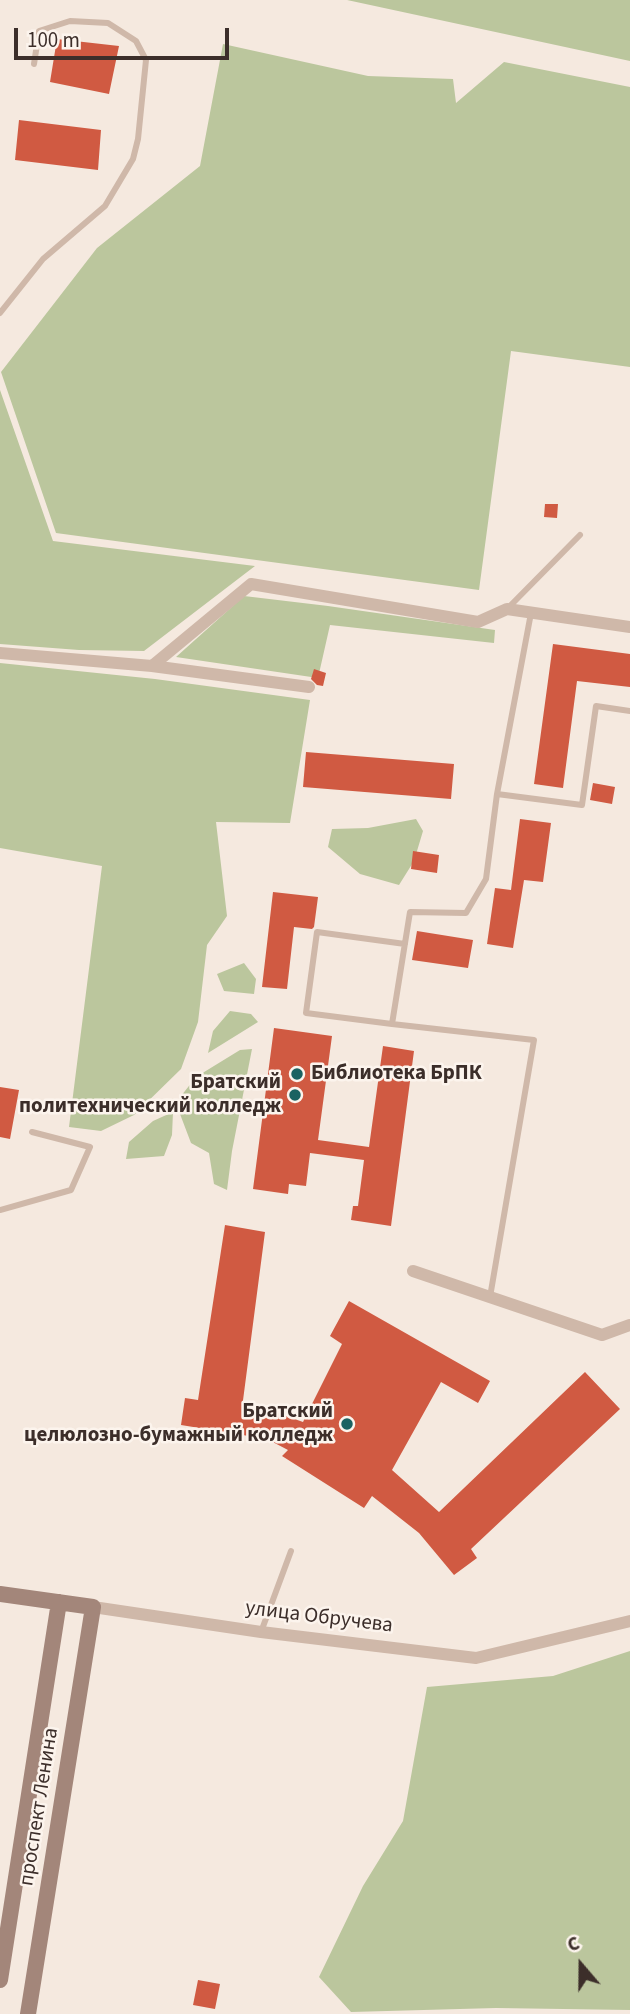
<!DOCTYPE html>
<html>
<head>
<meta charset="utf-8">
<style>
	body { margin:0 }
	#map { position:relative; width:630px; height:2014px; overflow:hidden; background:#f5e9df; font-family:"Source Sans 3",sans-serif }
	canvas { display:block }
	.north { position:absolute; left:546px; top:1930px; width:70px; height:70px; -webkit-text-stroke:5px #fcf4ed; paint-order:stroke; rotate:340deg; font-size:19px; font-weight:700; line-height:28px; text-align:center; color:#3c2e2a }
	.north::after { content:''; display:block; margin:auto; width:24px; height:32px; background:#3c2e2a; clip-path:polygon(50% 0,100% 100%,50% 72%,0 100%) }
	.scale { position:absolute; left:14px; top:28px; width:215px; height:32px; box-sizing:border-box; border:4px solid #3c2e2a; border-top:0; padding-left:9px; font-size:21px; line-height:24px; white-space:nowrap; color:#3c2e2a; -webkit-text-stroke:5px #fcf4ed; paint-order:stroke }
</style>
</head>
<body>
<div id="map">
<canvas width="630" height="2014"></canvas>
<div class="north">С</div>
<div class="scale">100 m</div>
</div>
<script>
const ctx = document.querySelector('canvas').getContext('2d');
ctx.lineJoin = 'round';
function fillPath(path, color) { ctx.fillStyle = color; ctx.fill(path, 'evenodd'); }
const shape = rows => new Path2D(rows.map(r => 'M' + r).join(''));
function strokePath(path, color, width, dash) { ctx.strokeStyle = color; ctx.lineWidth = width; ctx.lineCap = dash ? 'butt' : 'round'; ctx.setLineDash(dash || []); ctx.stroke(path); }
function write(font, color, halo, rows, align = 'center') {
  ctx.font = font + ' "Source Sans 3",sans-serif'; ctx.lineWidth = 5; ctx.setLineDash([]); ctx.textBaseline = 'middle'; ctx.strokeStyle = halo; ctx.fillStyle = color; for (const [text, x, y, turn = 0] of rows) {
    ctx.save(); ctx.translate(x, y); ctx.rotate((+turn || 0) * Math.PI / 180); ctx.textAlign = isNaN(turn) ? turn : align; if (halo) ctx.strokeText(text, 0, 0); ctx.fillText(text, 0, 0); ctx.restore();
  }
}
const green = shape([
	[347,0,630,0,630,61],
	[223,44,368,76,453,79,456,103,504,62,630,87,630,367,511,351,479,590,56,533,1,372,97,248,200,166],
	[0,390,53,541,255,566,144,651,79,650,0,644],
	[244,596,328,606,495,630,494,643,330,625,318,678,176,657],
	[0,663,155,679,310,700,290,823,216,822,227,916,207,945,198,1022,181,1069,134,1115,101,1131,69,1127,102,866,0,848],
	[416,819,423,831,414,861,399,885,360,874,328,847,332,829,368,828],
	[244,963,256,979,254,994,224,991,217,974],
	[230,1011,251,1014,258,1022,208,1053,213,1031],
	[252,1049,232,1151,227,1190,214,1184,209,1153,191,1143,180,1114,181,1096,196,1077,240,1050],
	[173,1112,172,1135,164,1156,126,1159,129,1142,153,1121],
	[630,1651,630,2010,496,2008,351,2012,319,1977,363,1886,403,1821,427,1687,553,1676]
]);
const building = shape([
	[57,39,119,46,109,94,50,82],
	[19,120,101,130,98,170,15,160],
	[545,504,558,504,557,518,544,517],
	[553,644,630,654,630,687,577,681,563,788,534,784],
	[314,669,326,673,323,686,317,685,311,679],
	[306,752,454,764,451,799,303,787],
	[593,783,615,787,612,804,590,800],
	[520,819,551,823,543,882,524,880,513,948,487,944,495,888,511,890],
	[413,851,439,855,437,873,411,869],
	[273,892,318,897,314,927,312,929,294,927,287,989,262,987],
	[417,931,473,940,468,968,412,960],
	[274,1028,332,1036,318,1140,369,1147,383,1046,414,1051,391,1226,351,1220,353,1206,358,1206,364,1160,310,1153,306,1186,289,1184,288,1194,253,1189],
	[0,1087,19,1090,10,1139,0,1137],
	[225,1225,265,1232,242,1408,272,1411,303,1422,342,1344,330,1336,349,1301,490,1381,478,1403,441,1382,392,1470,439,1512,585,1372,620,1409,471,1549,477,1558,454,1575,419,1533,372,1496,364,1508,282,1456,288,1450,267,1439,181,1425,185,1398,198,1400],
	[198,1980,220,1984,215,2009,193,2005]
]);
const lane = shape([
	[0,313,43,259,105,206,133,159,138,139,146,60,136,41,108,23,70,21,39,31,34,64],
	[508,608,580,535],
	[531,613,497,794,582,805,596,706,630,711],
	[392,1024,306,1013,317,932,405,944],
	[0,1210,71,1190,90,1147,32,1132],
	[490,1297,534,1040,392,1024,410,912,466,913,486,879,497,794],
	[261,1632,291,1551]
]);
const street = shape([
	[0,653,152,666,309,687],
	[152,666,251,584,478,622,507,609,630,627],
	[413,1271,602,1335,630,1325],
	[93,1607,261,1632,476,1658,630,1621]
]);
const secondary = shape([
	[0,1594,93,1607,28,2014],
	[0,1980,59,1602]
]);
const markers = [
	[297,1074,7,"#1b6261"],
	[295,1095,7,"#1b6261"],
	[347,1424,7,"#1b6261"]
];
const poiNames = [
	["Библиотека БрПК",311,1074,"left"],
	["Братский",281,1083],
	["политехнический колледж",281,1107],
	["Братский",333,1412],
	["целюлозно-бумажный колледж",333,1436]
];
const streetNames = [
	["улица Обручева",319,1618,7],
	["проспект Ленина",40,1807,-81]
];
fillPath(green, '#bbc69d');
fillPath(building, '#d05a42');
strokePath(lane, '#cfb8a9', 6);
strokePath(street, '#cfb8a9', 12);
strokePath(secondary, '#a3867a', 16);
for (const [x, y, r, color] of markers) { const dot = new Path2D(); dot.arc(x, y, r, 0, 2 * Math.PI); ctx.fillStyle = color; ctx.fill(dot); strokePath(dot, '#fcf4ed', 2.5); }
write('bold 21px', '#3c2e2a', '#fcf4ed', poiNames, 'right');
write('21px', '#3c2e2a', '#fcf4ed', streetNames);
</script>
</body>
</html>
